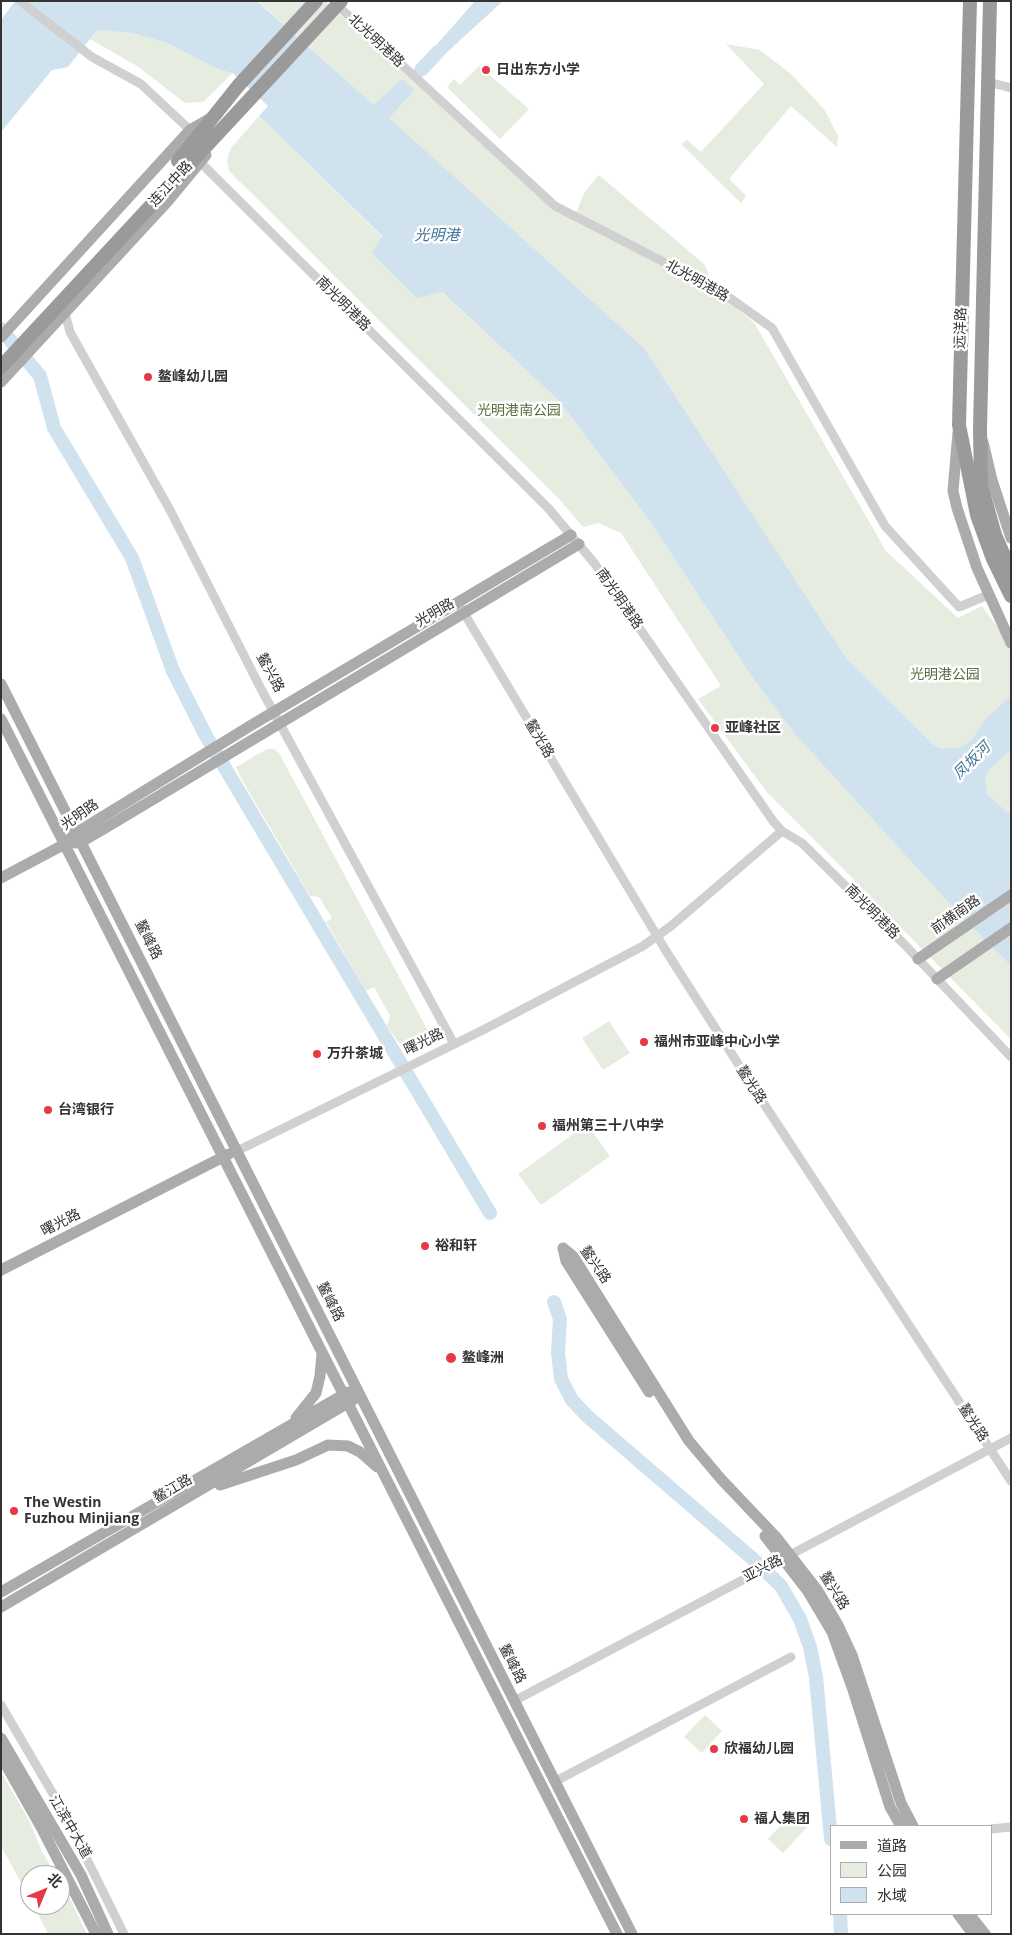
<!DOCTYPE html>
<html>
<head>
<meta charset="utf-8">
<style>
	body { margin:0 }
	#map { position:relative; width:1012px; height:1935px; overflow:hidden; background:#fff; font-family:"Open Sans","Noto Sans SC",sans-serif }
	canvas { display:block }
	.frame { position:absolute; inset:0; border:2px solid #333; pointer-events:none }
	.legend { position:absolute; left:830px; top:1825px; width:162px; height:90px; box-sizing:border-box; background:#fff; border:1px solid #adadad; margin:0; padding:6px 9px; list-style:none; font-size:15px; color:#333 }
	.legend li { display:flex; align-items:center; gap:10px; height:25px }
	.legend b { width:25px; border:1px solid #adadad }
	.north { position:absolute; left:20px; top:1865px; width:50px; height:50px; box-sizing:border-box; background:#fff; border:1px solid #adadad; border-radius:50%; rotate:45deg; font-size:14px; font-weight:700; line-height:20px; text-align:center; color:#333 }
	.north::after { content:''; display:block; margin:auto; width:18px; height:22px; background:#e63946; clip-path:polygon(50% 0,100% 100%,50% 72%,0 100%) }
</style>
</head>
<body>
<div id="map">
<canvas width="1012" height="1935"></canvas>
<div class="frame"></div>
<ul class="legend">
<li><b style="height:6px;background:#ababab"></b>道路</li>
<li><b style="height:14px;background:#e6ecdf"></b>公园</li>
<li><b style="height:14px;background:#cfe2ee"></b>水域</li>
</ul>
<div class="north">北</div>
</div>
<script>
const ctx = document.querySelector('canvas').getContext('2d');
ctx.lineJoin = 'round';
function fillPath(path, color) { ctx.fillStyle = color; ctx.fill(path, 'evenodd'); }
const shape = rows => new Path2D(rows.map(r => 'M' + r).join(''));
function strokePath(path, color, width, dash) { ctx.strokeStyle = color; ctx.lineWidth = width; ctx.lineCap = dash ? 'butt' : 'round'; ctx.setLineDash(dash || []); ctx.stroke(path); }
function write(font, color, halo, rows, align = 'center') {
  ctx.font = font + ' "Open Sans","Noto Sans SC",sans-serif'; ctx.lineWidth = 5; ctx.setLineDash([]); ctx.textBaseline = 'middle'; ctx.strokeStyle = halo; ctx.fillStyle = color; for (const [text, x, y, turn = 0] of rows) {
    ctx.save(); ctx.translate(x, y); ctx.rotate((+turn || 0) * Math.PI / 180); ctx.textAlign = isNaN(turn) ? turn : align; if (halo) ctx.strokeText(text, 0, 0); ctx.fillText(text, 0, 0); ctx.restore();
  }
}
const green = shape([
	[258,1,325,1,555,211,724,298,755,324,886,551,958,618,982,606,1011,646,1011,696,986,718,973,738,960,748,949,749,935,746,847,659,644,348],
	[97,30,132,33,167,43,220,70,233,73,203,102,185,103,137,66,90,39],
	[726,44,760,50,791,74,824,109,838,136,837,147,791,106,729,179,746,196,741,203,681,144,687,140,701,152,764,84],
	[479,66,529,109,500,139,447,87,454,79,460,85],
	[259,116,382,237,558,400,647,517,754,680,793,732,958,913,1011,966,1011,1039,766,791,698,699,721,686,621,533,598,523,583,527,559,499,229,171,227,160,231,148],
	[599,175,705,265,709,276,659,255,576,213,584,193],
	[267,749,274,749,279,753,427,1029,425,1043,406,1053,387,1026,390,1016,374,987,366,991,326,922,332,918,319,897,310,896,241,778,236,767],
	[1011,750,1011,815,988,795,985,780,989,770],
	[609,1021,630,1053,603,1070,582,1038],
	[587,1124,610,1156,541,1205,518,1174],
	[705,1715,722,1731,702,1753,684,1737],
	[1,1772,30,1822,42,1852,56,1875,30,1875,30,1900,1,1846],
	[793,1812,808,1826,783,1853,768,1839],
	[60,1879,87,1934,48,1934,33,1905,60,1905]
]);
const water = shape([
	[15,1,257,1,374,105,402,79,414,90,389,118,644,348,847,659,935,746,943,748,960,748,973,738,986,718,1011,696,1011,750,989,770,985,780,988,795,1011,815,1011,966,958,913,793,732,754,680,647,517,558,400,442,292,417,298,372,253,382,236,259,116,268,106,233,73,220,70,167,43,132,33,97,30,68,67,52,70,1,132,1,20],
	[475,1,503,1,432,66,425,66,424,59]
]);
const pier = shape([
	[1,1846,30,1900,30,1905,33,1905,48,1934,1,1934]
]);
const river = shape([
	[421,70,438,52],
	[1,329,40,376,54,428,132,558,173,671,206,736,490,1213],
	[554,1302,560,1319,558,1352,561,1379,572,1400,587,1416,753,1559,781,1586,800,1619,810,1647,816,1677,831,1839],
	[840,1914,841,1934]
]);
const minor = shape([
	[20,1,92,57,141,84,190,130],
	[337,5,555,206,720,291,772,328,885,526,959,607,988,595],
	[988,82,1011,88],
	[200,162,549,509,595,564,773,821,782,831,802,843,904,944,1011,1057],
	[65,313,70,332,170,510,261,689,454,1044],
	[458,603,666,951,751,1084,1011,1481],
	[237,1151,483,1030,643,946,671,926,782,831],
	[514,1701,1011,1438],
	[1,1705,63,1811,124,1934],
	[556,1781,791,1657],
	[991,1829,1011,1827]
]);
const major = shape([
	[1,337,190,130,209,119],
	[1,382,168,201,206,155],
	[958,432,953,491,957,508,977,568,1011,643],
	[983,442,992,480,1011,538],
	[1,684,632,1934],
	[1,719,617,1934],
	[75,843,81,842,102,830,579,544],
	[1,878,65,844,76,833,250,726,571,535],
	[918,959,1011,895],
	[937,979,1011,928],
	[563,1248,573,1256,689,1441,721,1479,776,1537,818,1591,838,1625,852,1655,901,1803,913,1826],
	[563,1248,566,1261,649,1392],
	[1,1270,229,1154],
	[296,1418,316,1393,320,1376,322,1354],
	[220,1485,296,1460,328,1445,348,1446,360,1452,377,1467],
	[765,1536,807,1590,832,1632,853,1690,890,1807,901,1826],
	[1,1592,348,1392],
	[1,1607,353,1400],
	[1,1738,81,1875,108,1934],
	[1,1756,41,1827,96,1934],
	[958,1914,973,1934],
	[969,1914,985,1934]
]);
const highway = shape([
	[970,1,959,425,977,515,993,559,1011,596],
	[990,1,980,429,981,485,995,535,1011,571],
	[178,161,238,86,316,1],
	[1,367,341,1]
]);
const markers = [
	[486,70,5,"#e63946"],
	[148,377,5,"#e63946"],
	[715,728,5,"#e63946"],
	[644,1042,5,"#e63946"],
	[317,1054,5,"#e63946"],
	[48,1110,5,"#e63946"],
	[542,1126,5,"#e63946"],
	[425,1246,5,"#e63946"],
	[451,1358,6,"#e63946"],
	[14,1511,5,"#e63946"],
	[714,1749,5,"#e63946"],
	[744,1819,5,"#e63946"]
];
const streetNames = [
	["北光明港路",376,41,43],
	["连江中路",171,184,-47],
	["北光明港路",697,281,29],
	["南光明港路",343,304,45],
	["远洋路",961,328,-88],
	["南光明港路",619,599,55],
	["光明路",435,613,-30],
	["鳌兴路",270,673,62],
	["鳌光路",539,739,59],
	["光明路",80,815,-35],
	["南光明港路",872,912,45],
	["前横南路",956,915,-35],
	["鳌峰路",148,940,63],
	["曙光路",424,1042,-26],
	["鳌光路",751,1085,57],
	["曙光路",61,1223,-27],
	["鳌兴路",595,1265,55],
	["鳌峰路",330,1302,63],
	["鳌光路",973,1423,57],
	["鳌江路",173,1489,-30],
	["亚兴路",763,1569,-27],
	["鳌兴路",834,1591,58],
	["鳌峰路",512,1664,63],
	["江滨中大道",70,1827,60]
];
const poiNames = [
	["日出东方小学",496,70],
	["鳌峰幼儿园",158,377],
	["亚峰社区",725,728],
	["福州市亚峰中心小学",654,1042],
	["万升茶城",327,1054],
	["台湾银行",58,1110],
	["福州第三十八中学",552,1126],
	["裕和轩",435,1246],
	["鳌峰洲",462,1358],
	["The Westin",24,1503],
	["Fuzhou Minjiang",24,1519],
	["欣福幼儿园",724,1749],
	["福人集团",754,1819]
];
const parkNames = [
	["光明港南公园",519,411],
	["光明港公园",945,675]
];
const waterNames = [
	["光明港",437,236],
	["凤坂河",972,761,-45]
];
fillPath(green, '#e6ecdf');
fillPath(water, '#cfe2ee');
fillPath(pier, '#fff');
strokePath(river, '#cfe2ee', 14);
strokePath(minor, '#d0d0d0', 9);
strokePath(major, '#ababab', 11);
strokePath(highway, '#9a9a9a', 14);
for (const [x, y, r, color] of markers) { const dot = new Path2D(); dot.arc(x, y, r, 0, 2 * Math.PI); ctx.fillStyle = color; ctx.fill(dot); strokePath(dot, '#fff', 2); }
write('14px', '#333', '#fff', streetNames);
write('bold 14px', '#333', '#fff', poiNames, 'left');
write('14px', '#56703f', '#fff', parkNames);
write('italic 15px', '#3f7597', '#fff', waterNames);
</script>
</body>
</html>
